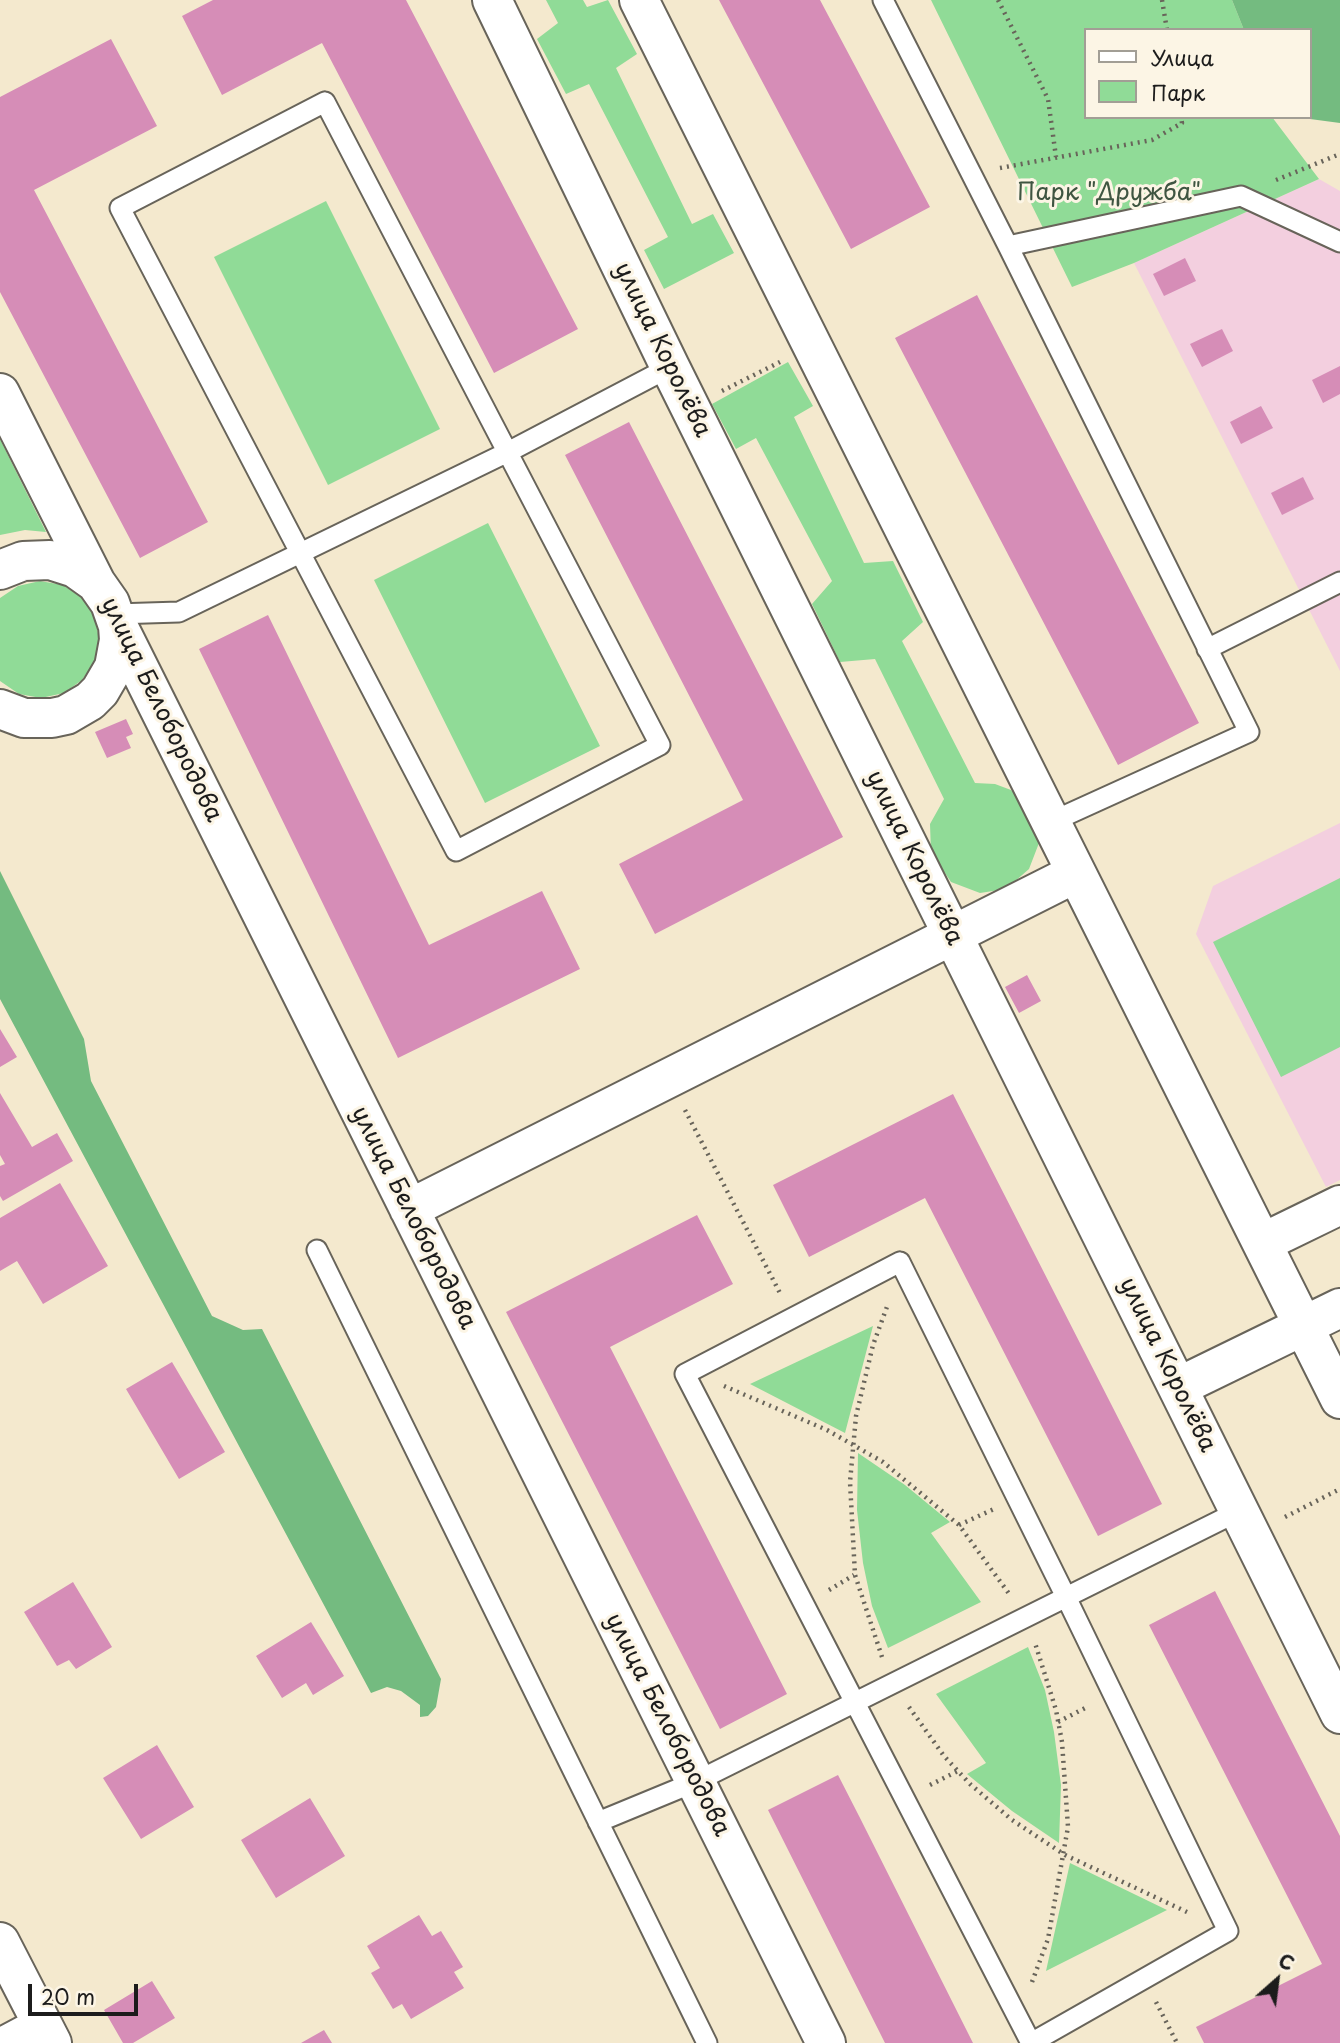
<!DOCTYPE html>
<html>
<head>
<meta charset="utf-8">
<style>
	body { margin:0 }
	#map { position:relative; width:1340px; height:2043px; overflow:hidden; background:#f4e9ce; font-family:"Playpen Sans",sans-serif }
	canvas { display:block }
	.legend { position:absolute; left:1084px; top:28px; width:228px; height:91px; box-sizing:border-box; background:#fcf5e5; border:2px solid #a29e95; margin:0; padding:9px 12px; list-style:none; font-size:21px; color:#1c1c1c }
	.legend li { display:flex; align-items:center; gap:14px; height:35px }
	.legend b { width:35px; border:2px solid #a29e95 }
	.north { position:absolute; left:1242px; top:1945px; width:70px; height:70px; -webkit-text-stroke:5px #fcf5e5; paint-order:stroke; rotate:28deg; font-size:19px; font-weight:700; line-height:28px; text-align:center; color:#1c1c1c }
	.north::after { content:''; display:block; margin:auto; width:24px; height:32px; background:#1c1c1c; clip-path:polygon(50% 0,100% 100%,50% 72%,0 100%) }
	.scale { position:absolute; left:28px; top:1984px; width:110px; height:32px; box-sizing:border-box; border:4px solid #1c1c1c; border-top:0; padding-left:9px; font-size:21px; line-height:24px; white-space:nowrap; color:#1c1c1c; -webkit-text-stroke:5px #fcf5e5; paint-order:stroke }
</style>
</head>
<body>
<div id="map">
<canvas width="1340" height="2043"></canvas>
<ul class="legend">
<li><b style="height:9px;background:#fff"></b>Улица</li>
<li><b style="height:19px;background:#90db97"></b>Парк</li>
</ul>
<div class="north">С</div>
<div class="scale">20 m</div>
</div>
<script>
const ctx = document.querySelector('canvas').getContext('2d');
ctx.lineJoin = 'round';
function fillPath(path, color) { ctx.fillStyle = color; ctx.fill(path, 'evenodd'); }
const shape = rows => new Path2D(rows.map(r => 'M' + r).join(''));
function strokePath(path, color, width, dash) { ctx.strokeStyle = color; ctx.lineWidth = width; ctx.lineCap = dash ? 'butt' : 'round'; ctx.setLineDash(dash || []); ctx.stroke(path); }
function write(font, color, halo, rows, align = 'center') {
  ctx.font = font + ' "Playpen Sans",sans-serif'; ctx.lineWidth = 6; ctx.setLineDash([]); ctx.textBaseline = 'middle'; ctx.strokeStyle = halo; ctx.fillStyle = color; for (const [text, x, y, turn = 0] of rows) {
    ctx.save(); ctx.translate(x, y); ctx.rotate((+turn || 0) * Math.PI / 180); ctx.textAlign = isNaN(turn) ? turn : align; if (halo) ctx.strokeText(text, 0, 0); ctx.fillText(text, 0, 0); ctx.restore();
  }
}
const built = shape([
	[1319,179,1340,191,1340,671,1134,263],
	[1340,823,1340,1180,1326,1187,1196,934,1213,886]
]);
const green = shape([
	[546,0,583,0,587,7,608,0,637,54,616,68,692,224,713,214,734,253,664,289,644,250,668,237,589,84,566,94,537,39,558,23],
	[931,0,1232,0,1244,30,1086,30,1086,117,1272,117,1319,179,1134,263,1072,287],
	[326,201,440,429,328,485,214,257],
	[788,362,813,406,794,417,864,563,893,561,923,622,902,641,975,783,995,784,1011,790,1033,812,1039,843,1029,869,1006,889,980,893,951,882,931,852,930,824,944,799,875,659,840,662,812,604,832,581,756,438,736,449,712,404],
	[0,439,46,532,25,530,0,535],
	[488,523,600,746,485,803,374,580],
	[40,581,63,585,82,598,95,617,99,639,95,661,82,680,64,693,41,698,19,694,0,681,0,598,18,586],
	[1340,878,1340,1047,1281,1077,1213,942],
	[873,1326,845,1433,750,1384],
	[858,1453,905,1485,950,1522,931,1533,981,1602,888,1648,872,1606,863,1563,857,1510],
	[1028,1647,1045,1690,1054,1732,1061,1785,1059,1843,1012,1811,967,1774,986,1763,936,1694],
	[1070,1863,1167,1910,1046,1971]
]);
const forest = shape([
	[1232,0,1340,0,1340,123,1295,117,1310,117,1310,30,1244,30],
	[0,871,84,1039,91,1081,212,1316,243,1330,262,1329,441,1679,436,1707,428,1716,420,1717,420,1705,401,1691,387,1687,371,1693,0,999]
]);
const building = shape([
	[213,0,406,0,578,329,494,373,322,43,222,95,182,16],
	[719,0,820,0,930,207,851,249],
	[111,39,157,126,34,190,208,522,140,558,0,292,0,97],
	[1185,258,1196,281,1164,296,1153,274],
	[977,295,1199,723,1118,765,895,338],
	[1222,329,1233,351,1202,367,1190,344],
	[1340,366,1340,394,1323,403,1312,380],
	[1261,406,1273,428,1241,444,1230,422],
	[629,422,843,837,655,934,619,864,743,800,565,455],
	[1303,477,1314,499,1282,515,1271,493],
	[268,615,429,945,542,891,580,969,398,1058,199,649],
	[126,719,133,734,126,737,131,748,107,758,95,732],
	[1027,975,1041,1001,1019,1013,1005,987],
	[0,1029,17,1057,0,1067],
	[0,1093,32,1147,57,1133,73,1161,3,1201,0,1196,0,1166,5,1164,0,1155],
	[953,1094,1162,1504,1098,1536,925,1198,809,1257,773,1185],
	[60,1183,108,1266,43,1304,17,1261,0,1271,0,1218],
	[697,1215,733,1284,610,1347,787,1694,720,1729,506,1312],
	[172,1362,225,1452,179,1479,126,1389],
	[73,1582,112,1647,76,1669,69,1660,57,1666,24,1612],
	[1215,1591,1340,1836,1340,2043,1204,2043,1196,2027,1322,1964,1149,1625],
	[311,1622,344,1676,313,1695,306,1683,282,1698,256,1656],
	[157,1745,194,1807,141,1839,103,1778],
	[838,1775,859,1816,973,2043,885,2043,768,1810],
	[310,1798,345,1856,276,1898,241,1840],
	[419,1915,432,1936,441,1931,463,1967,454,1972,464,1988,411,2019,402,2004,393,2009,371,1973,380,1968,367,1946],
	[152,1981,175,2018,133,2043,123,2043,104,2010],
	[324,2030,332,2043,301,2043]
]);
const path = shape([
	[998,0,1048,99,1056,157],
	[1162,0,1167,30],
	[1000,168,1152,140,1182,123,1181,117],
	[1276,180,1340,154],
	[722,391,780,362],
	[685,1110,781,1295],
	[724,1386,827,1430,883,1462,959,1525,1010,1595],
	[1285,1517,1340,1489],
	[959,1525,994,1509],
	[829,1590,854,1575],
	[882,1657,855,1575,850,1482,856,1416,873,1345,888,1304],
	[909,1707,944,1756,970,1784,1012,1820,1065,1855,1187,1912],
	[1058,1722,1087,1707],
	[930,1785,958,1771],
	[1032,1982,1048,1939,1068,1827,1062,1742,1056,1710,1035,1643],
	[1156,2002,1177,2043]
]);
const service = shape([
	[883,0,1008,246,1249,732,1051,822],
	[325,102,660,745,456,851,120,208,325,102],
	[1008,246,1241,196,1340,242],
	[115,614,179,612,508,452,670,367],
	[1207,649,1340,582],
	[317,1250,707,2043],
	[900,1262,1066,1597,1228,1931,1031,2043,685,1374,900,1262],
	[598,1822,695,1782,1239,1511]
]);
const minor = shape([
	[492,0,670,367,1340,1714],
	[639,0,1340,1399],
	[0,393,96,583,110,603,118,626,826,2043],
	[0,570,23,561,50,560,75,568,96,583],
	[0,709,24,718,52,718,66,715,90,701,100,691,114,667,119,640,118,626],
	[409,1209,1076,873],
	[1262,1243,1340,1205],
	[1178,1387,1340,1308],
	[0,1942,52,2043],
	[10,2043,42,2026]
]);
const parkNames = [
	["Парк \"Дружба\"",1109,193]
];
const streetNames = [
	["улица Королёва",662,350,64],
	["улица Белобородова",161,710,64],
	["улица Королёва",914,858,64],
	["улица Белобородова",413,1218,63],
	["улица Королёва",1167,1365,64],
	["улица Белобородова",667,1725,63]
];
fillPath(built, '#f3cfdf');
fillPath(green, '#90db97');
fillPath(forest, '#74bb80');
fillPath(building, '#d68db7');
strokePath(service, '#68645a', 23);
strokePath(minor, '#68645a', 42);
strokePath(path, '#68645a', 4.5, [2, 5]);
strokePath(service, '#fff', 19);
strokePath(minor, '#fff', 38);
write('24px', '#3f5541', '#fcf5e5', parkNames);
write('24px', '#1c1c1c', '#fcf5e5', streetNames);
</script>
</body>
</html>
